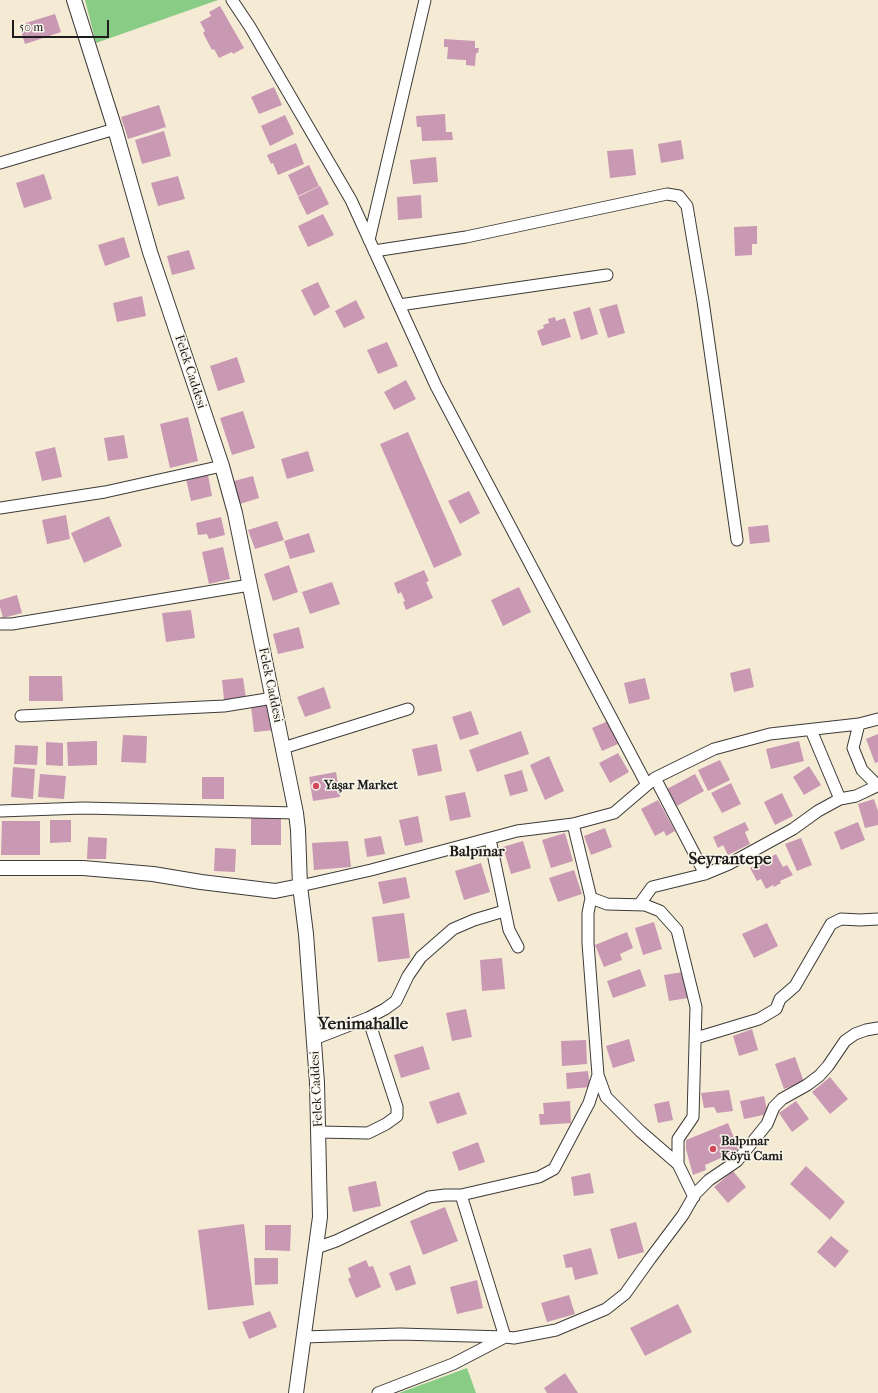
<!DOCTYPE html>
<html>
<head>
<meta charset="utf-8">
<style>
	body { margin:0 }
	#map { position:relative; width:878px; height:1393px; overflow:hidden; background:#f5ebd5; font-family:"IM FELL French Canon",serif }
	canvas { display:block }
	.scale { position:absolute; left:12px; top:20px; width:97px; height:18px; box-sizing:border-box; border:2px solid #1c1c1c; border-top:0; padding-left:5px; font-size:12px; line-height:14px; white-space:nowrap; color:#1c1c1c; -webkit-text-stroke:3px #fbf7ec; paint-order:stroke }
</style>
</head>
<body>
<div id="map">
<canvas width="878" height="1393"></canvas>
<div class="scale">50 m</div>
</div>
<script>
const ctx = document.querySelector('canvas').getContext('2d');
ctx.lineJoin = 'round';
function fillPath(path, color) { ctx.fillStyle = color; ctx.fill(path, 'evenodd'); }
const shape = rows => new Path2D(rows.map(r => 'M' + r).join(''));
function strokePath(path, color, width, dash) { ctx.strokeStyle = color; ctx.lineWidth = width; ctx.lineCap = dash ? 'butt' : 'round'; ctx.setLineDash(dash || []); ctx.stroke(path); }
function write(font, color, halo, rows, align = 'center') {
  ctx.font = font + ' "IM FELL French Canon",serif'; ctx.lineWidth = 3; ctx.setLineDash([]); ctx.textBaseline = 'middle'; ctx.strokeStyle = halo; ctx.fillStyle = color; for (const [text, x, y, turn = 0] of rows) {
    ctx.save(); ctx.translate(x, y); ctx.rotate((+turn || 0) * Math.PI / 180); ctx.textAlign = isNaN(turn) ? turn : align; if (halo) ctx.strokeText(text, 0, 0); ctx.fillText(text, 0, 0); ctx.restore();
  }
}
const green = shape([
	[85,0,218,0,96,43],
	[467,1368,476,1393,399,1393]
]);
const building = shape([
	[220,6,244,48,233,54,232,52,219,58,214,49,212,50,203,33,205,31,200,22,211,16,209,12],
	[55,14,61,32,25,44,19,25],
	[444,39,475,41,475,48,479,48,478,53,476,53,475,66,466,65,466,60,447,59,448,47,444,47],
	[274,87,282,105,259,114,251,97],
	[159,105,166,127,128,139,121,117],
	[445,114,446,132,452,132,453,140,422,141,421,127,417,127,416,116],
	[285,115,294,134,270,146,261,126],
	[164,131,171,156,142,164,135,140],
	[681,140,684,159,661,163,658,144],
	[296,143,304,164,278,175,273,163,271,164,267,155],
	[633,149,636,175,610,178,607,151],
	[436,157,438,182,413,184,410,160],
	[309,165,319,186,298,196,288,175],
	[44,174,52,199,24,208,16,183],
	[178,176,185,199,158,206,151,183],
	[320,186,329,204,307,215,298,197],
	[421,195,422,218,398,220,397,197],
	[323,214,334,235,308,247,298,226],
	[757,226,757,244,752,244,752,255,735,256,734,227],
	[124,237,130,257,105,266,98,245],
	[189,250,195,269,172,275,167,256],
	[318,282,330,307,314,316,301,290],
	[142,296,146,316,117,322,113,303],
	[356,300,365,318,344,328,335,311],
	[617,304,625,333,608,338,599,309],
	[590,307,598,334,581,340,573,312],
	[555,317,556,321,565,318,571,337,542,346,537,331,544,328,543,325,549,323,548,319],
	[387,342,398,366,378,374,367,350],
	[237,357,245,382,218,391,210,366],
	[406,380,416,399,394,410,384,392],
	[243,411,255,448,232,455,220,418],
	[188,417,198,461,170,468,160,424],
	[408,432,462,555,434,568,380,444],
	[124,435,128,458,108,461,104,438],
	[55,447,62,477,42,481,35,452],
	[308,451,314,471,287,479,281,459],
	[208,475,212,496,191,501,186,479],
	[253,476,259,498,240,504,234,481],
	[469,491,480,513,460,524,448,501],
	[66,515,70,539,47,544,42,520],
	[109,516,122,546,84,563,71,533],
	[221,517,225,535,209,539,207,534,198,535,196,523],
	[277,521,284,540,255,549,248,530],
	[768,525,770,542,750,544,748,527],
	[309,533,315,552,290,559,284,541],
	[223,547,230,579,209,584,202,552],
	[289,565,298,592,273,601,264,574],
	[424,570,429,581,426,582,433,598,406,610,403,602,405,601,401,592,398,594,394,583],
	[332,582,340,604,310,614,302,592],
	[519,587,531,612,503,626,491,600],
	[17,595,22,613,3,618,0,607,0,600],
	[191,610,195,638,166,642,162,613],
	[299,627,304,648,278,654,273,634],
	[750,668,754,687,734,692,730,673],
	[29,676,62,676,63,701,29,701],
	[243,678,246,698,224,700,222,680],
	[645,678,650,699,629,704,624,683],
	[324,687,331,708,305,717,297,697],
	[272,704,275,730,254,732,251,706],
	[471,711,479,734,460,740,452,717],
	[608,721,618,744,602,751,592,728],
	[521,731,529,754,477,772,469,750],
	[878,734,878,762,875,763,866,739],
	[123,735,147,736,146,763,121,762],
	[97,741,97,765,68,766,67,742],
	[799,741,804,761,771,769,766,749],
	[46,742,63,743,63,766,46,765],
	[437,744,442,771,418,776,412,749],
	[15,745,38,746,37,765,14,764],
	[618,753,629,772,610,783,599,763],
	[549,756,564,791,545,800,530,765],
	[720,760,730,780,708,791,698,770],
	[809,766,821,785,804,795,793,777],
	[13,767,35,769,33,799,11,797],
	[522,770,528,791,510,796,504,775],
	[336,772,340,797,313,801,309,777],
	[40,774,66,776,64,799,38,797],
	[695,774,704,791,677,806,667,789],
	[202,777,224,777,224,799,202,799],
	[731,783,741,804,722,813,711,793],
	[465,792,471,817,450,821,445,796],
	[782,793,793,816,775,825,764,802],
	[874,799,878,811,878,825,865,828,858,804],
	[658,800,675,831,666,836,664,831,655,836,641,809],
	[251,816,281,816,281,845,251,845],
	[418,816,423,842,405,846,399,820],
	[50,820,71,820,71,842,50,843],
	[2,821,40,821,40,855,1,855],
	[745,822,749,830,745,832,750,844,728,855,723,845,718,848,713,837],
	[858,822,865,840,841,850,834,832],
	[605,828,612,847,591,855,584,836],
	[565,833,573,861,551,868,542,840],
	[381,836,385,854,367,857,364,839],
	[88,837,107,838,106,859,87,859],
	[801,838,812,865,797,871,785,844],
	[348,841,351,867,314,870,312,843],
	[523,841,531,868,511,874,503,847],
	[215,848,236,849,235,872,214,871],
	[776,854,783,867,787,865,793,875,780,881,781,883,774,887,773,885,766,889,761,879,757,881,750,868],
	[481,863,490,892,464,900,455,871],
	[574,870,582,894,558,902,549,878],
	[406,877,410,898,383,904,378,882],
	[404,913,410,958,378,962,372,917],
	[654,922,662,949,643,955,635,928],
	[767,923,778,946,754,958,742,934],
	[627,932,633,948,620,954,622,960,604,967,595,945],
	[502,958,505,989,482,991,480,960],
	[640,969,646,986,613,998,607,981],
	[683,972,688,998,669,1001,664,975],
	[466,1009,472,1037,452,1041,446,1013],
	[752,1029,758,1050,739,1056,733,1036],
	[629,1039,635,1061,613,1068,606,1046],
	[586,1040,587,1064,562,1066,561,1041],
	[423,1046,430,1069,401,1078,394,1055],
	[795,1057,804,1082,784,1089,775,1064],
	[588,1071,590,1087,567,1089,566,1073],
	[830,1077,848,1099,830,1114,812,1092],
	[729,1090,733,1111,717,1113,714,1107,704,1108,701,1093],
	[459,1092,467,1114,437,1124,429,1102],
	[764,1096,768,1114,744,1119,740,1101],
	[570,1101,571,1123,540,1125,539,1114,544,1114,543,1103],
	[669,1101,673,1120,658,1123,654,1104],
	[796,1101,809,1119,792,1132,779,1113],
	[728,1123,739,1150,705,1165,706,1170,693,1175,686,1149,686,1140],
	[478,1142,485,1162,459,1171,452,1152],
	[806,1166,845,1202,830,1220,790,1184],
	[733,1171,746,1187,728,1203,714,1187],
	[590,1173,594,1193,574,1196,571,1177],
	[376,1181,381,1206,353,1212,348,1187],
	[445,1207,458,1241,423,1255,410,1221],
	[636,1222,644,1252,618,1259,610,1229],
	[244,1224,254,1305,208,1310,198,1230],
	[265,1225,291,1225,290,1251,265,1250],
	[831,1236,849,1251,835,1268,817,1252],
	[591,1248,598,1274,575,1280,572,1267,566,1268,563,1255],
	[254,1258,278,1258,278,1284,255,1285],
	[366,1260,369,1267,373,1266,381,1287,356,1298,348,1279,351,1277,348,1268],
	[410,1265,416,1284,396,1291,389,1273],
	[477,1280,483,1308,457,1314,450,1287],
	[569,1295,575,1314,547,1322,541,1303],
	[678,1304,692,1332,645,1356,630,1328],
	[270,1311,277,1327,249,1339,242,1322],
	[565,1373,578,1393,547,1393,544,1388]
]);
const minor = shape([
	[232,0,250,27,351,200,436,386,647,785],
	[0,163,115,129],
	[369,240,425,0],
	[374,251,466,237,667,194,679,196,687,206,703,301,737,540],
	[399,305,607,275],
	[0,508,105,492,222,466],
	[0,624,12,624,250,585],
	[21,716,224,706,273,698],
	[859,724,853,748,862,770,878,786],
	[811,730,840,799],
	[283,748,408,709],
	[655,778,705,874],
	[0,811,83,808,296,813],
	[573,824,614,813,655,778,714,749,770,734,859,724,878,719],
	[490,839,509,930,518,947],
	[300,886,371,870,517,831,573,824,591,898,607,904,645,905,660,911,677,930,696,1007,693,1117,678,1139,678,1164,694,1197],
	[591,898,588,913,588,943,598,1075,606,1097,640,1131,678,1164],
	[639,905,652,887,705,874,729,864,793,829,818,811,840,799,856,796,877,786],
	[696,1038,759,1019,776,1009,780,999,795,986,831,924,841,919,860,920,878,919],
	[314,1039,368,1018,385,1009,396,1001,408,976,421,957,453,929,474,920,504,911],
	[318,1132,368,1133,386,1124,397,1116,397,1107,368,1018],
	[461,1195,505,1337,514,1338,556,1330,606,1309,625,1294,650,1259,683,1215,695,1194,709,1180,737,1161,767,1124,774,1107,782,1099,807,1085,819,1076,828,1066,845,1041,855,1034,866,1030,878,1028],
	[316,1248,336,1241,429,1197,445,1195,461,1195,539,1177,554,1169,589,1103,598,1075],
	[303,1337,400,1334,505,1337],
	[378,1393,453,1364,505,1337]
]);
const tertiary = shape([
	[74,0,115,129,150,252,222,466,235,513,296,813,298,830,300,886,306,934,317,1083,320,1217,296,1393],
	[0,868,83,868,153,874,201,882,275,891,300,886]
]);
const markers = [
	[316,786,4,"#d1495b"],
	[713,1149,4,"#d1495b"]
];
const streetNames = [
	["Felek Caddesi",190,372,72],
	["Felek Caddesi",270,685,78],
	["Felek Caddesi",317,1089,-93]
];
const poiNames = [
	["Yaşar Market",324,786],
	["Balpınar",721,1142],
	["Köyü Cami",721,1157]
];
const quarterNames = [
	["Balpınar",477,852]
];
const districtNames = [
	["Seyrantepe",730,860],
	["Yenimahalle",363,1025]
];
fillPath(green, '#88cc85');
fillPath(building, '#c998b3');
strokePath(minor, '#3d3b38', 13);
strokePath(tertiary, '#3d3b38', 16);
strokePath(minor, '#fff', 11);
strokePath(tertiary, '#fff', 14);
for (const [x, y, r, color] of markers) { const dot = new Path2D(); dot.arc(x, y, r, 0, 2 * Math.PI); ctx.fillStyle = color; ctx.fill(dot); strokePath(dot, '#fbf7ec', 1.5); }
write('13px', '#1c1c1c', '#fbf7ec', streetNames);
write('bold 13px', '#1c1c1c', '#fbf7ec', poiNames, 'left');
write('bold 15px', '#1c1c1c', '#fbf7ec', quarterNames);
write('bold 17px', '#1c1c1c', '#fbf7ec', districtNames);
</script>
</body>
</html>
